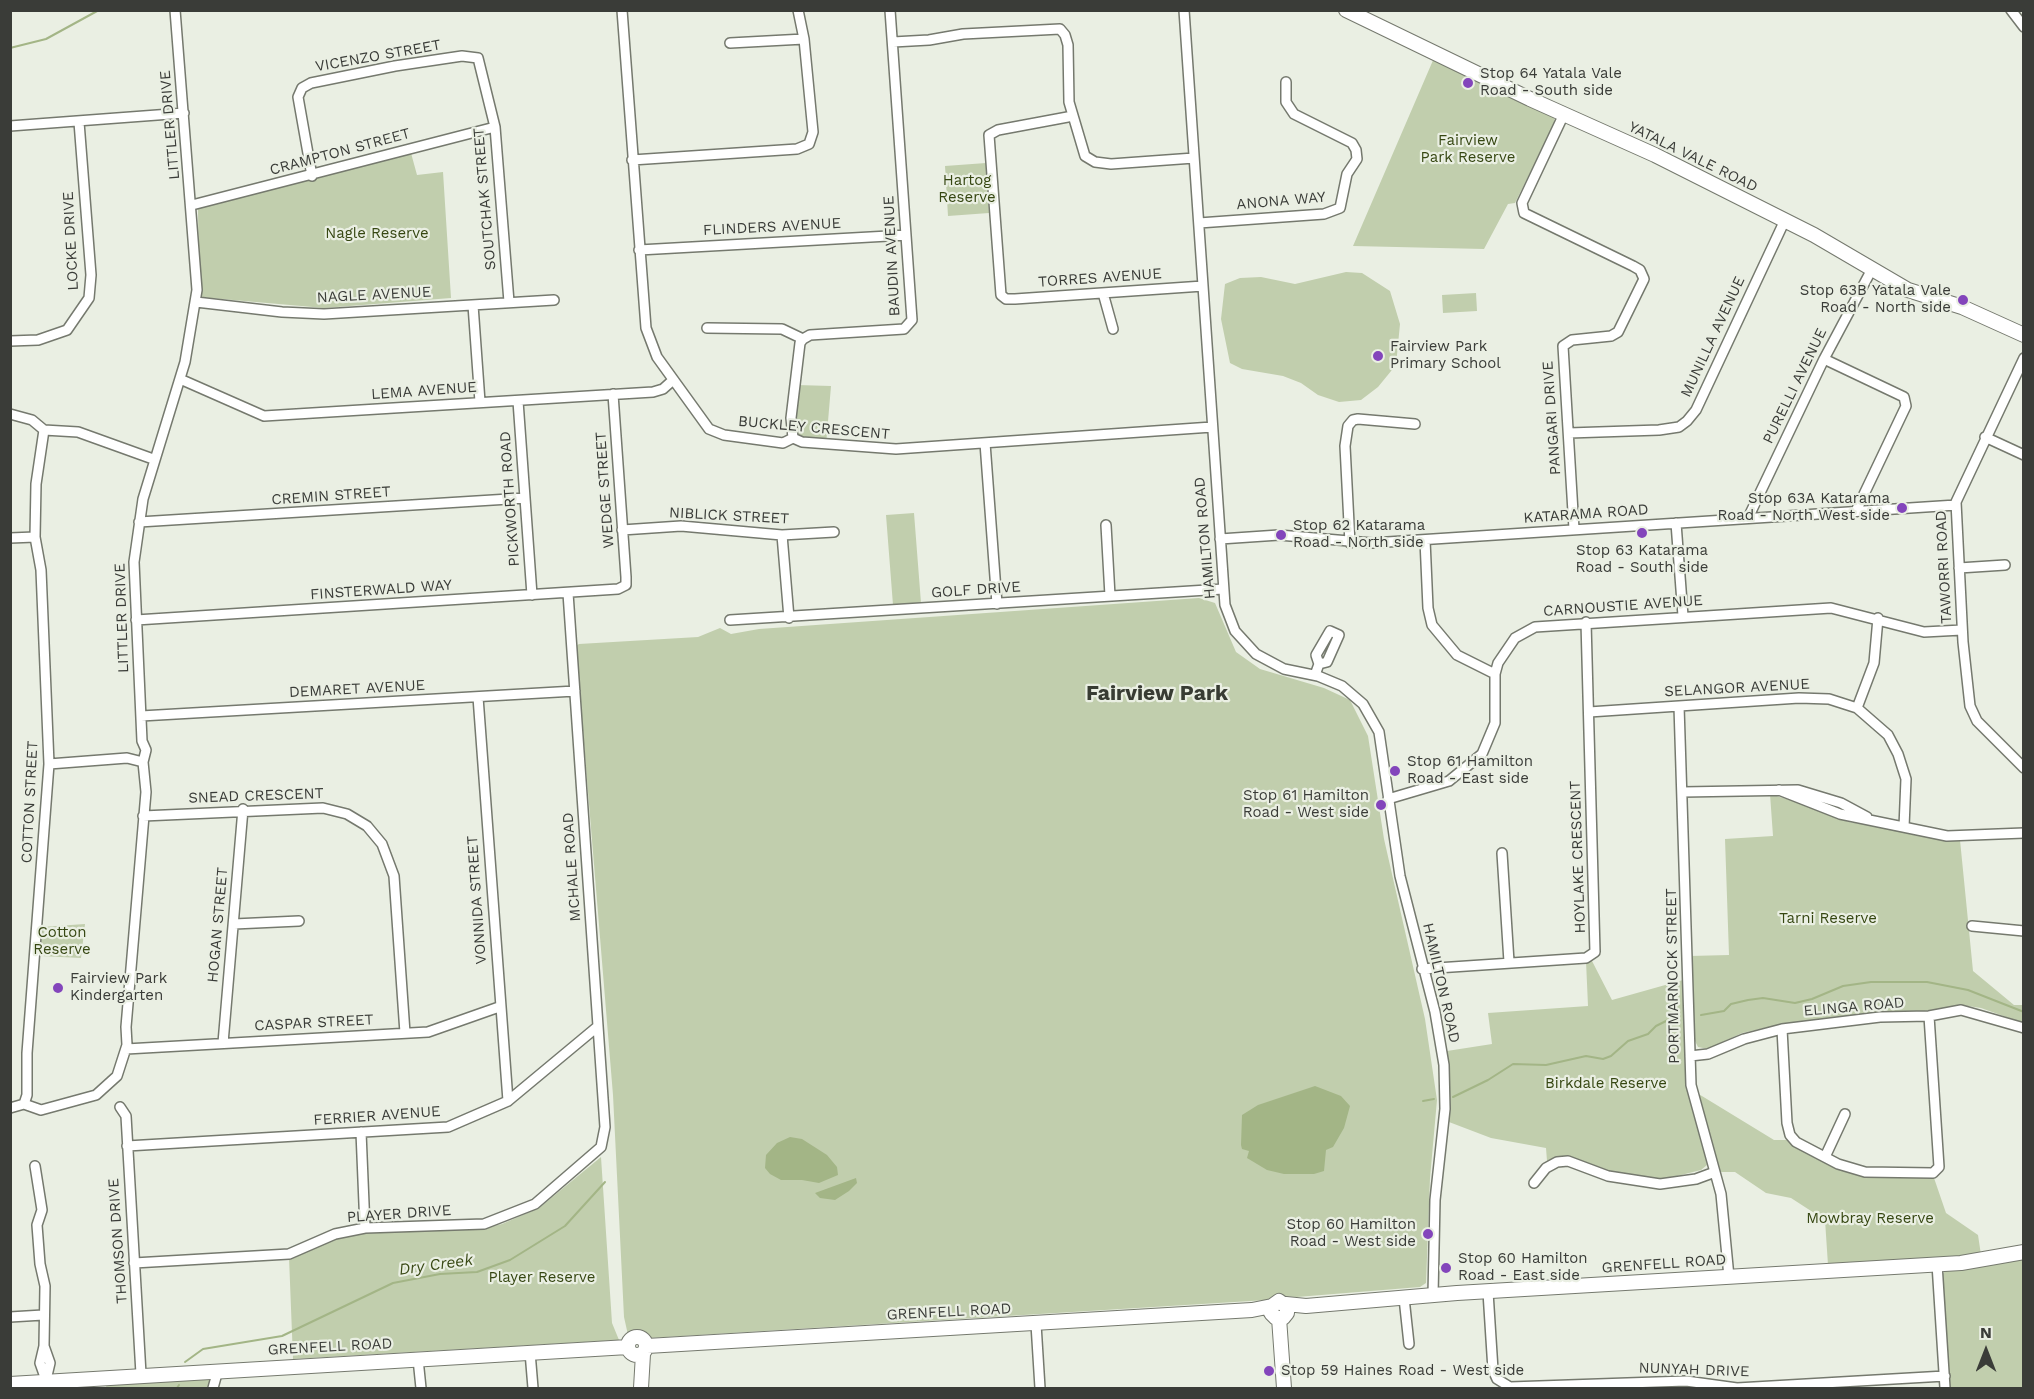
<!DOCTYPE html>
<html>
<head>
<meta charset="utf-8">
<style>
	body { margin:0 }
	#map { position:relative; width:2034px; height:1399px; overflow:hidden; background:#eaefe3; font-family:"Work Sans",sans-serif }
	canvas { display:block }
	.frame { position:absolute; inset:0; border:12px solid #3a3c38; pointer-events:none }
	.north { position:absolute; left:1956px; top:1321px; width:60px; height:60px; -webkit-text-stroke:4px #eaefe3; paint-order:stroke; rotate:0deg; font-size:16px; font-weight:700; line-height:24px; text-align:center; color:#3a3c38 }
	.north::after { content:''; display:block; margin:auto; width:21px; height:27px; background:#3a3c38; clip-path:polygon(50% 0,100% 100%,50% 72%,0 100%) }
</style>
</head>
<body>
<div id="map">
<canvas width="2034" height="1399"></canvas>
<div class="frame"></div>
<div class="north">N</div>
</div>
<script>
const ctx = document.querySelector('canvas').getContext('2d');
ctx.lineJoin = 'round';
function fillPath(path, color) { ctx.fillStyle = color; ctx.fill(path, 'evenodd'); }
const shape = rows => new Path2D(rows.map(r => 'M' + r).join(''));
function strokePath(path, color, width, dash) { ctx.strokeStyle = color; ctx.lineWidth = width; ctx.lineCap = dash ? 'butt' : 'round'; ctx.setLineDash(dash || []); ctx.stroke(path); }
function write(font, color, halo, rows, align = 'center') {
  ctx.font = font + ' "Work Sans",sans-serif'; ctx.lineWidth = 4.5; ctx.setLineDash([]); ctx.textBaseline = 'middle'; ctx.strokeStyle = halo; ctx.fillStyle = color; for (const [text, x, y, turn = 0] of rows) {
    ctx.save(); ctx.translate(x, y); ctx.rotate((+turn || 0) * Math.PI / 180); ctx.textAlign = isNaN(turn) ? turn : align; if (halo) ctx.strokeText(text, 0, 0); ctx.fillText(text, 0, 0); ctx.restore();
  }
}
const green = shape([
	[1434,58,1554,116,1555,123,1515,203,1508,204,1484,249,1353,246],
	[411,153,417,175,443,172,451,298,324,308,199,297,198,208],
	[986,163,989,213,948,216,945,166],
	[1346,272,1362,273,1390,291,1400,324,1396,365,1378,387,1361,400,1339,402,1318,395,1301,383,1283,376,1242,369,1230,363,1221,319,1225,284,1240,278,1261,277,1295,284],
	[1476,293,1477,311,1443,313,1442,295],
	[797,385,831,386,826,445,793,438],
	[914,513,921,603,893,605,886,515],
	[1199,598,1215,603,1236,652,1260,669,1324,688,1350,700,1368,736,1384,839,1425,1019,1437,1100,1430,1178,1426,1283,1420,1287,1297,1297,1277,1296,1267,1300,650,1338,640,1334,628,1335,624,1317,613,1095,576,646,579,644,698,637,720,628,731,634,759,629],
	[1770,794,1810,806,1849,822,1960,840,1973,971,2014,1005,2023,1005,2023,1023,1981,1008,1961,1005,1912,1013,1881,1012,1782,1024,1742,1033,1708,1049,1698,1047,1694,1039,1690,956,1729,955,1725,839,1773,836],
	[85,924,81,958,40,956,42,927],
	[1586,961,1592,961,1612,1000,1683,980,1687,1087,1706,1156,1707,1165,1701,1170,1661,1180,1609,1171,1568,1157,1557,1157,1547,1161,1546,1148,1491,1138,1449,1122,1447,1051,1492,1044,1488,1013,1588,1006],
	[1697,1093,1774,1140,1789,1140,1840,1169,1867,1177,1934,1178,1946,1213,1978,1235,1981,1255,1828,1265,1825,1220,1791,1198,1766,1193,1735,1172,1719,1172],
	[601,1157,612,1323,619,1340,293,1359,289,1257,336,1238,365,1232,485,1228,502,1224,539,1208],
	[2023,1257,2023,1388,1949,1388,1943,1274,1945,1271],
	[207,1376,212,1379,210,1388,105,1388,109,1383]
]);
const water = shape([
	[1315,1086,1341,1096,1350,1106,1344,1128,1333,1147,1326,1150,1324,1171,1314,1174,1284,1174,1267,1170,1247,1158,1249,1151,1242,1149,1241,1145,1242,1115,1258,1105],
	[790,1137,802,1139,827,1155,837,1167,838,1175,819,1183,802,1180,781,1180,770,1174,765,1168,766,1155,777,1143],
	[856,1178,857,1183,849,1191,835,1200,820,1198,815,1193]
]);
const stream = shape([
	[10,48,46,39,99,10],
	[1701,1015,1724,1011,1731,1004,1748,1000,1763,998,1795,1003,1812,999,1843,986,1871,982,1927,982,1968,990,2024,1012],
	[1453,1097,1488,1080,1513,1064,1546,1065,1586,1056,1603,1059,1611,1056,1628,1041,1648,1034,1656,1026,1674,1017],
	[1423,1101,1434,1099],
	[185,1362,203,1349,282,1336,393,1283,440,1274,477,1272,510,1260,565,1226,605,1182],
	[177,1388,179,1385]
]);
const street = shape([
	[622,10,646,328,657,357,709,429,724,435,783,443,793,438,802,442,896,449,1212,427],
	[1184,10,1225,605,1235,631,1256,654,1284,669,1318,676,1342,686,1363,704,1379,732,1400,876,1435,1012,1444,1065,1445,1109,1435,1200,1433,1295],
	[2011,10,2024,27],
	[893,42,929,40,963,34,1060,29,1065,35,1068,45,1069,102,1085,156,1095,162,1111,164,1194,158],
	[730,43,804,39],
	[1564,114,1522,203,1524,213,1633,266,1640,270,1644,279,1618,332,1611,336,1572,340,1563,346,1574,529],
	[1073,116,998,130,989,135,1001,295,1006,299,1015,299,1203,286],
	[10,126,184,113],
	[632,160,797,149,809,144,813,132,804,39,798,10],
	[312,176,298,97,302,88,311,83,395,66,462,56,478,58,495,127,509,302],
	[192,205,495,127],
	[1199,223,1324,214,1340,208,1347,174,1357,159,1356,150,1352,143,1294,114,1286,102,1286,82],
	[639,250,906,235],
	[1103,293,1113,329],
	[196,302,282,312,324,314,554,300],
	[473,305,480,402],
	[707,328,782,329,803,339],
	[10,341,38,340,67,330,89,298,91,275,79,122],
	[2024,358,1956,502,1963,642,1970,706,1977,721,2024,768],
	[1824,359,1904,397,1906,406,1856,511],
	[180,379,264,416,653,392,663,389,673,380],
	[518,401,532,595],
	[10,414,32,420,44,430,78,432,153,459],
	[1569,433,1659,430,1679,427,1687,421,1696,410,1785,220],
	[1985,437,2024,455],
	[793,438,791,418,800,343,803,339,810,335,904,329,912,320,890,10],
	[985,443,997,604],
	[1748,518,1824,359,1872,269],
	[139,522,525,498],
	[1676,523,1683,616],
	[1106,525,1110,596],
	[622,530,681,526,782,535,834,532],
	[782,535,789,618],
	[10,538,35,537],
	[1220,539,1279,535,1372,543,1956,505],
	[1425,540,1428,608,1432,625,1457,655,1495,674],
	[1350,543,1345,446,1348,426,1353,420,1358,419,1415,424],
	[1959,568,2005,565],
	[136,620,618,589,626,585,626,577,613,394],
	[730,620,1223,589],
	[1315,675,1319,664,1316,655,1330,631,1339,635,1327,662,1319,664],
	[478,697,508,1101],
	[1679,706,1691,1085,1721,1194,1729,1277],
	[1857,708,1874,663,1878,618],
	[1589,712,1799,698,1829,699,1857,708,1888,735,1898,754,1906,779,1904,827],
	[141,716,575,691],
	[49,764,127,758,143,762],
	[1779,790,1840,814,1947,836,2024,833],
	[1683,792,1798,790,1841,803,1867,817],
	[1388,799,1449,781,1482,754,1495,723,1495,674,1498,663,1515,638,1535,627,1831,608,1924,632,1962,630],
	[143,816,323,808,347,814,367,826,382,844,394,876,405,1033],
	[1502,853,1509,962],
	[234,924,299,921],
	[1972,926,2024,931],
	[1422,969,1586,958,1595,952,1586,622],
	[1782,1029,1787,1123,1790,1135,1796,1142,1838,1164,1865,1172,1933,1173,1939,1167,1929,1016],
	[223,1043,243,809],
	[126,1049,428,1032,499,1007],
	[1690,1056,1708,1054,1744,1039,1782,1029,1880,1017,1929,1016,1961,1010,2024,1028],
	[24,1104,27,1095,27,1053,49,764,41,570,35,537,36,484,44,430],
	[120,1107,126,1116,141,1374],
	[10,1108,24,1104,41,1110,96,1095,117,1076,127,1045,126,1027,146,792,143,762,146,750,142,741,134,562,143,499,185,362,197,290,175,10],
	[361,1132,365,1228],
	[127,1146,448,1127,508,1101,597,1027],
	[1825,1157,1845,1114],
	[35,1166,42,1210,37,1225,40,1264,45,1286,44,1346,40,1363,46,1380],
	[1534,1183,1546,1168,1557,1162,1568,1161,1608,1176,1660,1184,1696,1179,1715,1172],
	[134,1263,289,1254,335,1234,365,1228,484,1224,535,1204,601,1147,605,1127,568,593],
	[1937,1264,1945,1388],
	[1488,1292,1493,1370,1497,1379,1510,1387,1686,1381,1737,1388,1945,1376],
	[1404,1298,1409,1344],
	[10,1317,43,1315],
	[1036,1324,1040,1388],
	[44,1346,50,1363,46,1380],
	[530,1352,533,1388],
	[418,1359,421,1388],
	[213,1388,218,1370]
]);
const secondary = shape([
	[1346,10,1530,99,1655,155,1814,235,1908,290,1962,307,2024,335],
	[1286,1304,1306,1306,1457,1293,1961,1263,2024,1252],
	[1279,1318,1284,1388],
	'628 1346a9 9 0 1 1 18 0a9 9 0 1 1-18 0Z',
	[647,1346,1252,1310,1272,1306,1279,1301,1287,1307,1287,1313,1283,1318,1276,1318,1271,1313,1272,1306],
	[10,1384,628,1347],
	[641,1388,643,1354]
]);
const markers = [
	[1468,83,6,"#8345bb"],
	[1963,300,6,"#8345bb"],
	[1378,356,6,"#8345bb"],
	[1902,508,6,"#8345bb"],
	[1642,533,6,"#8345bb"],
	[1281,535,6,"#8345bb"],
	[1395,771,6,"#8345bb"],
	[1381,805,6,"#8345bb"],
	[58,988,6,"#8345bb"],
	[1428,1234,6,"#8345bb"],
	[1446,1268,6,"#8345bb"],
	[1269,1371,6,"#8345bb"]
];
const streetNames = [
	["VICENZO STREET",378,56,-10],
	["LITTLER DRIVE",170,125,-95],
	["CRAMPTON STREET",340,152,-15],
	["YATALA VALE ROAD",1693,157,26],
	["SOUTCHAK STREET",485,199,-95],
	["ANONA WAY",1281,201,-5],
	["FLINDERS AVENUE",772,227,-3],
	["LOCKE DRIVE",71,241,-93],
	["BAUDIN AVENUE",892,256,-93],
	["TORRES AVENUE",1100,278,-4],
	["NAGLE AVENUE",374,295,-3],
	["MUNILLA AVENUE",1713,337,-65],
	["PURELLI AVENUE",1795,386,-64],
	["LEMA AVENUE",424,391,-4],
	["PANGARI DRIVE",1552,418,-94],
	["BUCKLEY CRESCENT",814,428,5],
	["WEDGE STREET",605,490,-94],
	["CREMIN STREET",331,496,-4],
	["PICKWORTH ROAD",510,499,-94],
	["KATARAMA ROAD",1586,514,-4],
	["NIBLICK STREET",729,516,3],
	["HAMILTON ROAD",1205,538,-95],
	["TAWORRI ROAD",1944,567,-93],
	["FINSTERWALD WAY",381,590,-4],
	["GOLF DRIVE",976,590,-4],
	["CARNOUSTIE AVENUE",1623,606,-4],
	["LITTLER DRIVE",122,618,-92],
	["SELANGOR AVENUE",1737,688,-3],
	["DEMARET AVENUE",357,689,-3],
	["SNEAD CRESCENT",256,796,-2],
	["COTTON STREET",30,802,-87],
	["HOYLAKE CRESCENT",1578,857,-92],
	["MCHALE ROAD",572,867,-94],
	["VONNIDA STREET",477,900,-94],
	["HOGAN STREET",218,925,-85],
	["PORTMARNOCK STREET",1673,976,-91],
	["HAMILTON ROAD",1441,983,77],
	["ELINGA ROAD",1854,1007,-5],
	["CASPAR STREET",314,1023,-3],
	["FERRIER AVENUE",377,1116,-4],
	["PLAYER DRIVE",399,1214,-4],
	["THOMSON DRIVE",118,1241,-94],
	["GRENFELL ROAD",1664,1264,-4],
	["GRENFELL ROAD",949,1312,-3],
	["GRENFELL ROAD",330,1347,-3],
	["NUNYAH DRIVE",1694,1370,2]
];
const poiNames = [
	["Stop 64 Yatala Vale",1480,74],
	["Road - South side",1480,91],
	["Stop 63B Yatala Vale",1951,291,"right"],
	["Road - North side",1951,308,"right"],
	["Fairview Park",1390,347],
	["Primary School",1390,364],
	["Stop 63A Katarama",1890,499,"right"],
	["Road - North West side",1890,516,"right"],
	["Stop 62 Katarama",1293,526],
	["Road - North side",1293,543],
	["Stop 63 Katarama",1642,551,"center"],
	["Road - South side",1642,568,"center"],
	["Stop 61 Hamilton",1407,762],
	["Road - East side",1407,779],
	["Stop 61 Hamilton",1369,796,"right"],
	["Road - West side",1369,813,"right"],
	["Fairview Park",70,979],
	["Kindergarten",70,996],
	["Stop 60 Hamilton",1416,1225,"right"],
	["Road - West side",1416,1242,"right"],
	["Stop 60 Hamilton",1458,1259],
	["Road - East side",1458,1276],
	["Stop 59 Haines Road - West side",1281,1371]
];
const parkNames = [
	["Fairview",1468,141],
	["Park Reserve",1468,158],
	["Hartog",967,181],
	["Reserve",967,198],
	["Nagle Reserve",377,234],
	["Tarni Reserve",1828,919],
	["Cotton",62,933],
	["Reserve",62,950],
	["Birkdale Reserve",1606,1084],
	["Mowbray Reserve",1870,1219],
	["Player Reserve",542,1278]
];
const waterNames = [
	["Dry Creek",436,1265,-8]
];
const districtNames = [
	["Fairview Park",1157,694]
];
fillPath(green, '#c1cead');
fillPath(water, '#a3b586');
strokePath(stream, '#a3b586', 2);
strokePath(street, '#75796e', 12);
strokePath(secondary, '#75796e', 16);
strokePath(street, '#fff', 9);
strokePath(secondary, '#fff', 14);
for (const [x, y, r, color] of markers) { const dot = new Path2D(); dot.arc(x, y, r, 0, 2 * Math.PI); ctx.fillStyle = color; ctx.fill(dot); strokePath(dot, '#eaefe3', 2); }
write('15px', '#3a3c38', '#eaefe3', streetNames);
write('15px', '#3a3c38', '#eaefe3', poiNames, 'left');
write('15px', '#364712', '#eaefe3', parkNames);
write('italic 16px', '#394915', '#eaefe3', waterNames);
write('bold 21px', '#383c33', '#eaefe3', districtNames);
</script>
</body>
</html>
